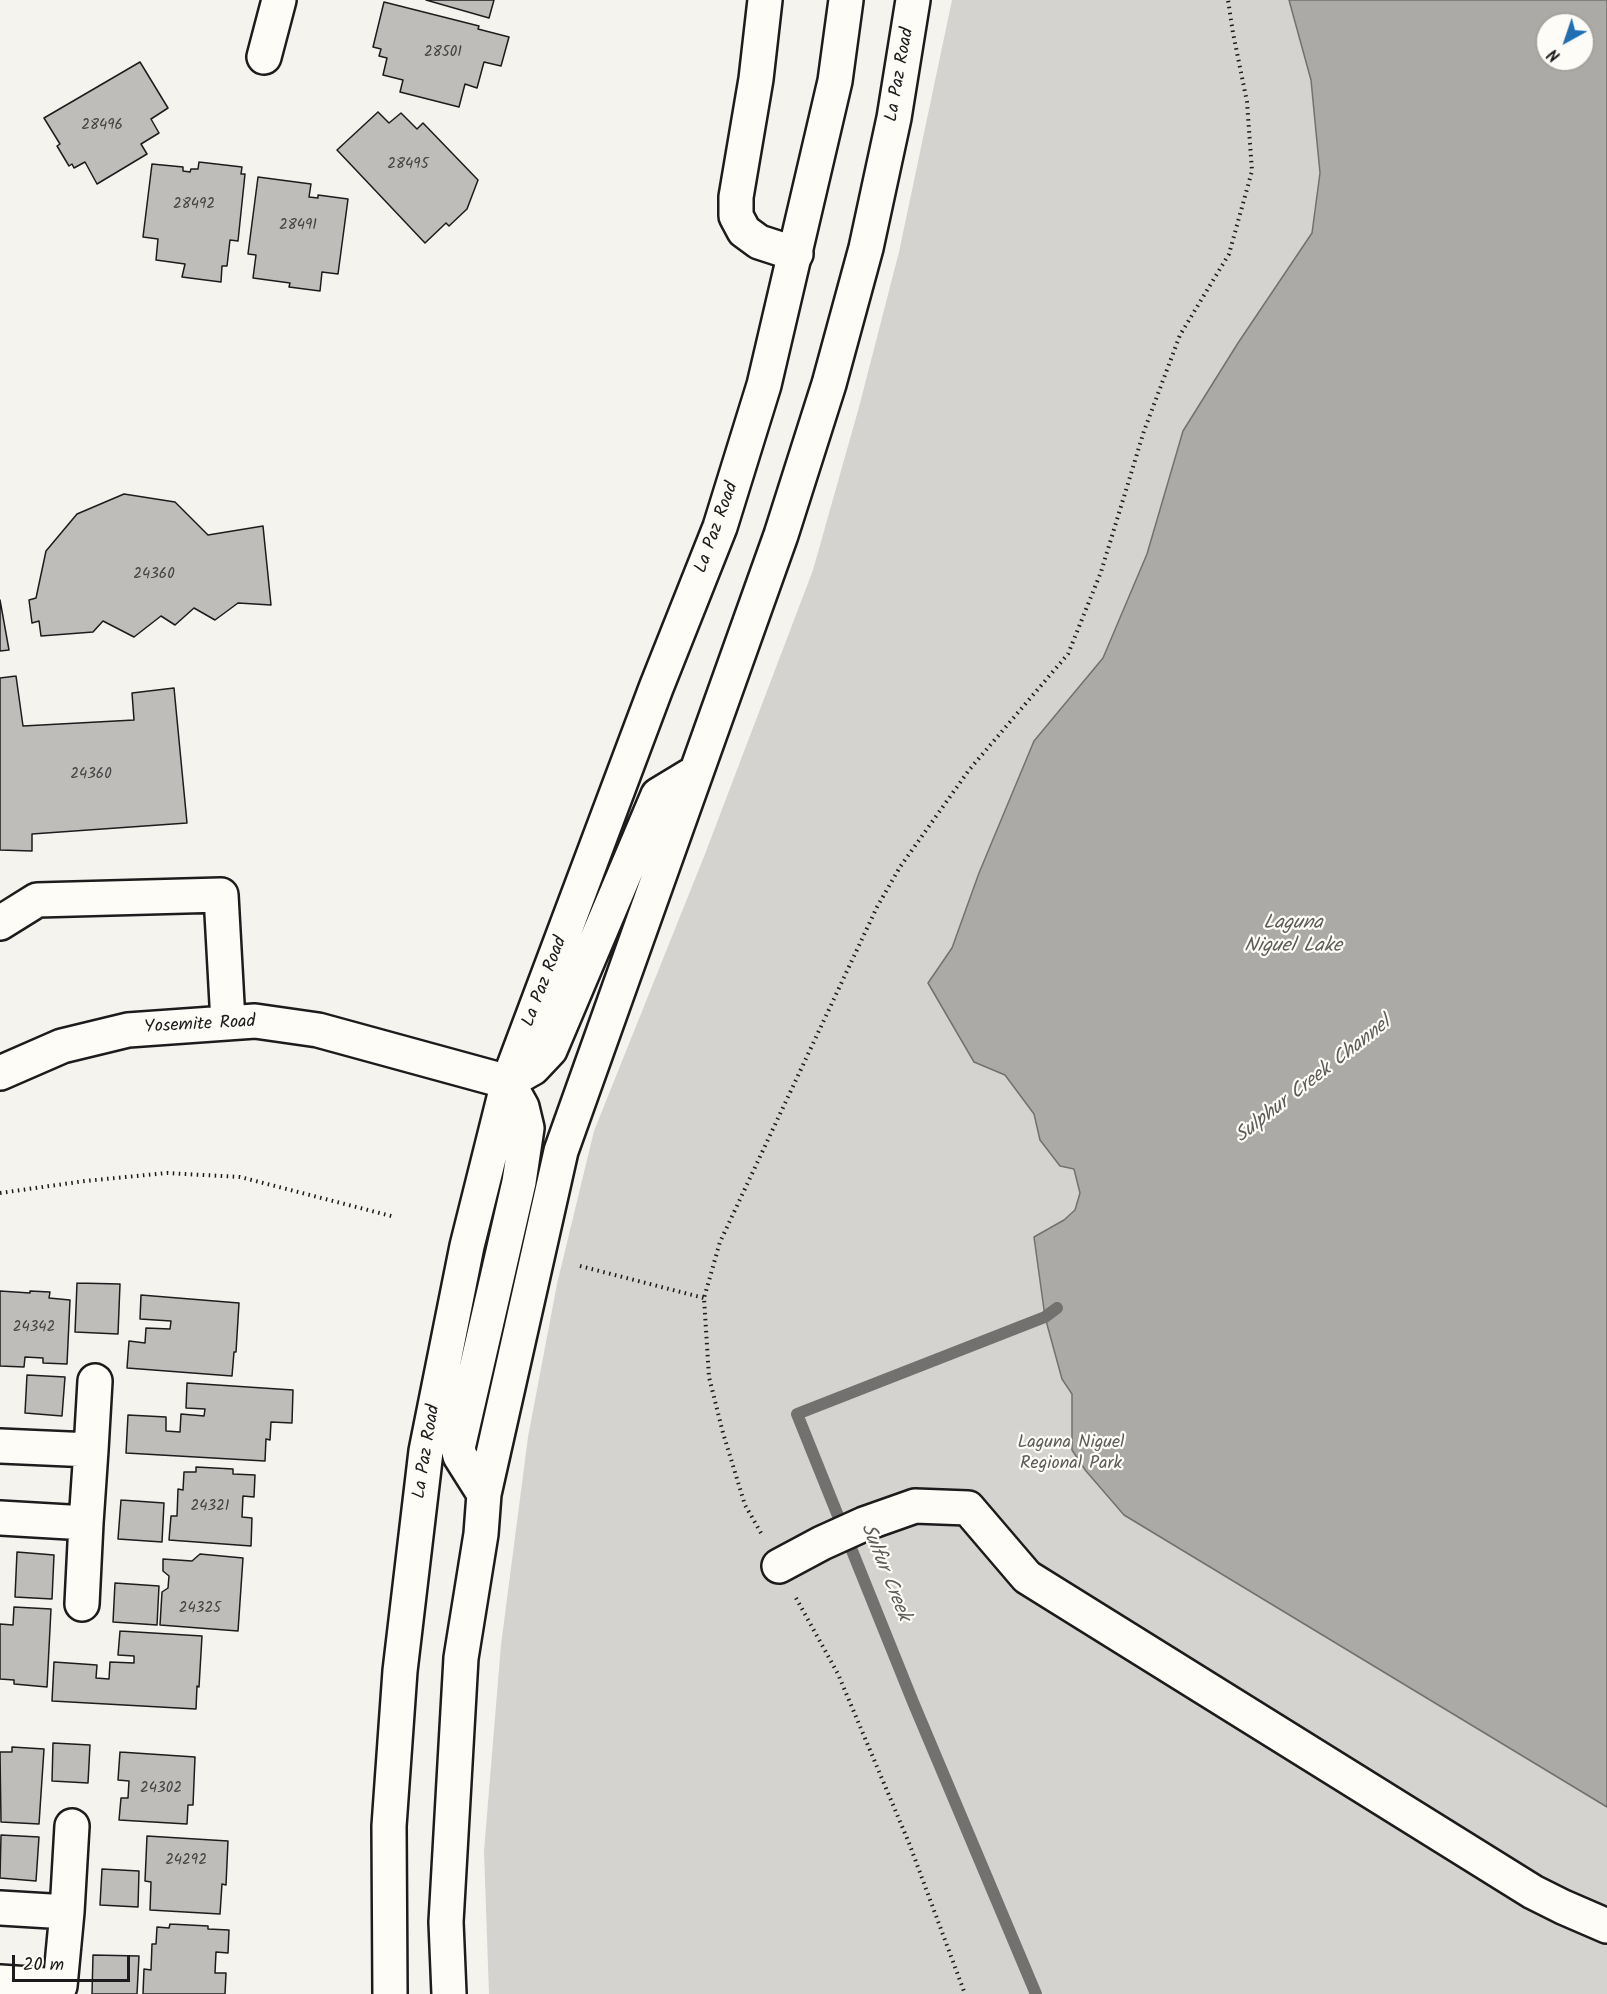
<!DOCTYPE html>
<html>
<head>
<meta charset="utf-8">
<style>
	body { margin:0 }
	#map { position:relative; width:1607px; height:1994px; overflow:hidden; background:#f4f3ee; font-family:Kalam,sans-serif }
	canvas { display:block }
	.north { position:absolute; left:1535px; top:12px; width:60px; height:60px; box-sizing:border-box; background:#fdfcf7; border:2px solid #a3a29f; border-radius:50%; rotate:220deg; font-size:16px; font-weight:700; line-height:24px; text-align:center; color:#1c1c1c }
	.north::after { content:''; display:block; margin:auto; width:21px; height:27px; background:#1f6fb2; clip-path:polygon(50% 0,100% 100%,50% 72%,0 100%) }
	.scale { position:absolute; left:12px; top:1955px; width:118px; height:27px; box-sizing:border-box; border:3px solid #1c1c1c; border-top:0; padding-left:8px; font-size:18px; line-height:21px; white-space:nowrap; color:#1c1c1c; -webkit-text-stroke:4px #fdfcf7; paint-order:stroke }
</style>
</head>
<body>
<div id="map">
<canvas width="1607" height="1994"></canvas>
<div class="north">N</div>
<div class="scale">20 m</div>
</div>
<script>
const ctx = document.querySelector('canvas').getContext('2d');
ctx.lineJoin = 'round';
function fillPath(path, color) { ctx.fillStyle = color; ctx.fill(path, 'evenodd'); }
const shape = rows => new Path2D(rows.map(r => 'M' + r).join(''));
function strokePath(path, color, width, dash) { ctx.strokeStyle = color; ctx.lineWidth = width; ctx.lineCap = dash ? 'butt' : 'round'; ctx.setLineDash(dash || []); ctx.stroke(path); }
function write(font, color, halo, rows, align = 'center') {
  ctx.font = font + ' Kalam,sans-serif'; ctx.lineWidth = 4.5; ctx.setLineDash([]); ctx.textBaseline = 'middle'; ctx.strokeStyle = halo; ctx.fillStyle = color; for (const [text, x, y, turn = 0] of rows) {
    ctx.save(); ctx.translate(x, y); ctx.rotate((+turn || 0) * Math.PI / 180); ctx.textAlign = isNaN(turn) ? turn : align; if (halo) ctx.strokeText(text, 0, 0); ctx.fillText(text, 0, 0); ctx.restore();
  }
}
const green = shape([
	[952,0,1607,0,1607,1994,489,1994,484,1851,501,1645,528,1437,557,1284,594,1131,705,854,813,570,859,407,899,252],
	[1547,24,1583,24,1583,60,1547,60]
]);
const water = shape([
	[1289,0,1607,0,1607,1807,1124,1515,1086,1471,1072,1450,1072,1394,1062,1379,1045,1317,1034,1237,1064,1220,1075,1210,1080,1193,1074,1169,1060,1166,1040,1140,1034,1114,1005,1075,974,1062,928,983,952,948,979,873,1034,741,1103,658,1147,554,1183,431,1238,343,1312,233,1320,173,1311,80,1289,0],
	[1547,24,1583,24,1583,60,1547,60,1547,24]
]);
const stream = shape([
	[1036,1994,913,1702,797,1414,1045,1317,1057,1308]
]);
const building = shape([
	[426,0,494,0,489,18,426,0],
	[384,2,479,26,478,29,509,37,501,66,484,62,477,88,465,84,459,107,400,92,403,80,383,75,387,58,379,56,381,49,373,47,384,2],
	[140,62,168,108,151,119,159,133,141,144,147,154,97,184,85,162,74,168,72,164,69,166,57,146,60,144,44,118,140,62],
	[378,112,389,123,401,113,417,129,423,123,478,180,467,209,449,226,446,223,425,243,337,150,378,112],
	[199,162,242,167,241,174,245,174,238,241,230,240,227,266,222,266,221,282,182,277,185,264,156,260,158,239,143,237,152,164,183,167,183,171,190,172,191,169,198,169,199,162],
	[258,177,311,184,309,197,318,198,318,195,348,199,338,274,322,272,320,291,289,287,290,283,253,278,256,255,248,254,258,177],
	[124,494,175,502,208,535,263,526,271,605,238,603,215,620,194,608,175,625,161,616,134,637,103,621,93,632,41,636,39,621,32,623,29,600,36,598,46,551,77,514,124,494],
	[0,600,9,650,0,651,0,600],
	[16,676,23,726,134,720,132,693,174,688,187,823,32,834,32,851,0,850,0,678,16,676],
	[77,1283,120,1284,118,1334,75,1332,77,1283],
	[0,1291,30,1293,30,1291,50,1292,49,1298,70,1300,67,1364,43,1363,43,1358,25,1357,24,1367,0,1366,0,1291],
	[141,1295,239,1303,236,1352,234,1352,232,1376,127,1368,129,1341,145,1343,146,1328,170,1329,171,1321,140,1319,141,1295],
	[27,1375,65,1377,62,1416,25,1413,27,1375],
	[187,1383,293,1390,292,1423,271,1422,270,1440,266,1439,265,1461,126,1453,128,1415,166,1417,166,1431,180,1432,181,1414,204,1416,205,1409,186,1408,187,1383],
	[196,1467,233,1469,233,1474,255,1475,254,1497,243,1496,242,1517,252,1518,251,1546,169,1540,171,1516,177,1516,178,1489,183,1490,184,1472,196,1472,196,1467],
	[121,1500,164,1503,162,1542,118,1539,121,1500],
	[17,1552,54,1555,52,1599,15,1597,17,1552],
	[200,1554,243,1558,238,1631,160,1625,162,1592,168,1588,169,1576,163,1571,163,1559,192,1561,200,1554],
	[115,1583,159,1586,157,1625,113,1622,115,1583],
	[14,1607,51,1609,47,1687,14,1684,14,1680,0,1679,0,1624,13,1625,14,1607],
	[120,1631,202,1636,199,1687,197,1686,196,1709,52,1701,54,1662,97,1665,96,1678,109,1679,110,1662,134,1663,134,1656,118,1655,120,1631],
	[53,1743,90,1745,88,1783,52,1781,53,1743],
	[12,1747,44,1749,39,1824,1,1822,0,1752,12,1752,12,1747],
	[120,1752,195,1757,193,1805,188,1805,187,1824,119,1820,121,1798,128,1798,129,1781,118,1780,120,1752],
	[1,1835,39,1837,36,1881,0,1878,1,1835],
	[147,1836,228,1841,226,1885,222,1884,220,1914,150,1910,151,1882,145,1881,147,1836],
	[102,1869,139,1871,138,1907,100,1905,102,1869],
	[170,1924,208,1926,208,1929,229,1930,228,1953,216,1952,215,1973,226,1973,225,1994,143,1994,144,1969,151,1970,152,1944,156,1944,157,1927,169,1928,170,1924],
	[93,1955,139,1956,137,1994,92,1994,93,1955]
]);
const path = shape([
	[0,1193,85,1181,167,1173,240,1177,395,1217],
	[580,1266,704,1298],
	[761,1533,745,1505,723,1433,709,1377,704,1298,720,1242,877,907,900,867,969,770,1068,654,1101,572,1144,431,1180,335,1229,254,1252,171,1247,102,1233,33,1228,0],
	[796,1598,838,1674,909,1843,965,1994]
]);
const minor = shape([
	[765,0,756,79,736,197,736,216,744,231,759,242,796,254],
	[264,57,279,0],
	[0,923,37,900,221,895,228,1022],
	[0,1073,62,1046,128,1030,255,1021,318,1030,508,1082],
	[0,1446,91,1450,86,1523,0,1518],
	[91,1450,95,1381],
	[779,1566,822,1543,864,1524,915,1506,968,1508,1027,1577,1533,1892,1563,1907,1607,1926],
	[82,1604,86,1523],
	[0,1908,67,1912,60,1986,0,1982],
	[67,1912,72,1826]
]);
const major = shape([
	[508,1082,533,1068,550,1050,658,795,696,772],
	[484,1494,460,1456,458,1448,519,1182,527,1128,522,1107,508,1082],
	[390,1994,389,1826,400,1671,426,1451,467,1246,508,1082,656,688,720,527,764,385,835,81,846,0],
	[449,1994,446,1922,461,1658,481,1534,484,1494,561,1151,781,535,829,384,866,248,894,118,913,0]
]);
const numberNames = [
	["28501",443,53],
	["28496",102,126],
	["28495",408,165],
	["28492",194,205],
	["28491",298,226],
	["24360",154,575],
	["24360",91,775],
	["24342",34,1328],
	["24321",210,1507],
	["24325",200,1609],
	["24302",161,1789],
	["24292",186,1861]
];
const streetNames = [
	["La Paz Road",901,75,-80],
	["La Paz Road",718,528,-70],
	["La Paz Road",546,982,-69],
	["Yosemite Road",200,1026,-3],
	["La Paz Road",428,1452,-81]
];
const parkNames = [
	["Laguna Niguel",1071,1444],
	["Regional Park",1071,1465]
];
const waterNames = [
	["Laguna",1293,925],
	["Niguel Lake",1293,948],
	["Sulphur Creek Channel",1314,1081,-38],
	["Sulfur Creek",884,1573,68]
];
fillPath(green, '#d4d3cf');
fillPath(water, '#abaaa6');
strokePath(water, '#72716f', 1.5);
strokePath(stream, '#72716f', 12);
fillPath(building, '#bebdba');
strokePath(building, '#1c1c1c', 1.5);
strokePath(minor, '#1c1c1c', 38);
strokePath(major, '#1c1c1c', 38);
strokePath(path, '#1c1c1c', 4, [1.5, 4.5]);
strokePath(minor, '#fdfcf7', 33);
strokePath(major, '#fdfcf7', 33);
write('15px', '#444', null, numberNames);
write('18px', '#1c1c1c', '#fdfcf7', streetNames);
write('18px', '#5c5c5b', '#fdfcf7', parkNames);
write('italic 20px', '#5c5c5a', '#fdfcf7', waterNames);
</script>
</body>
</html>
